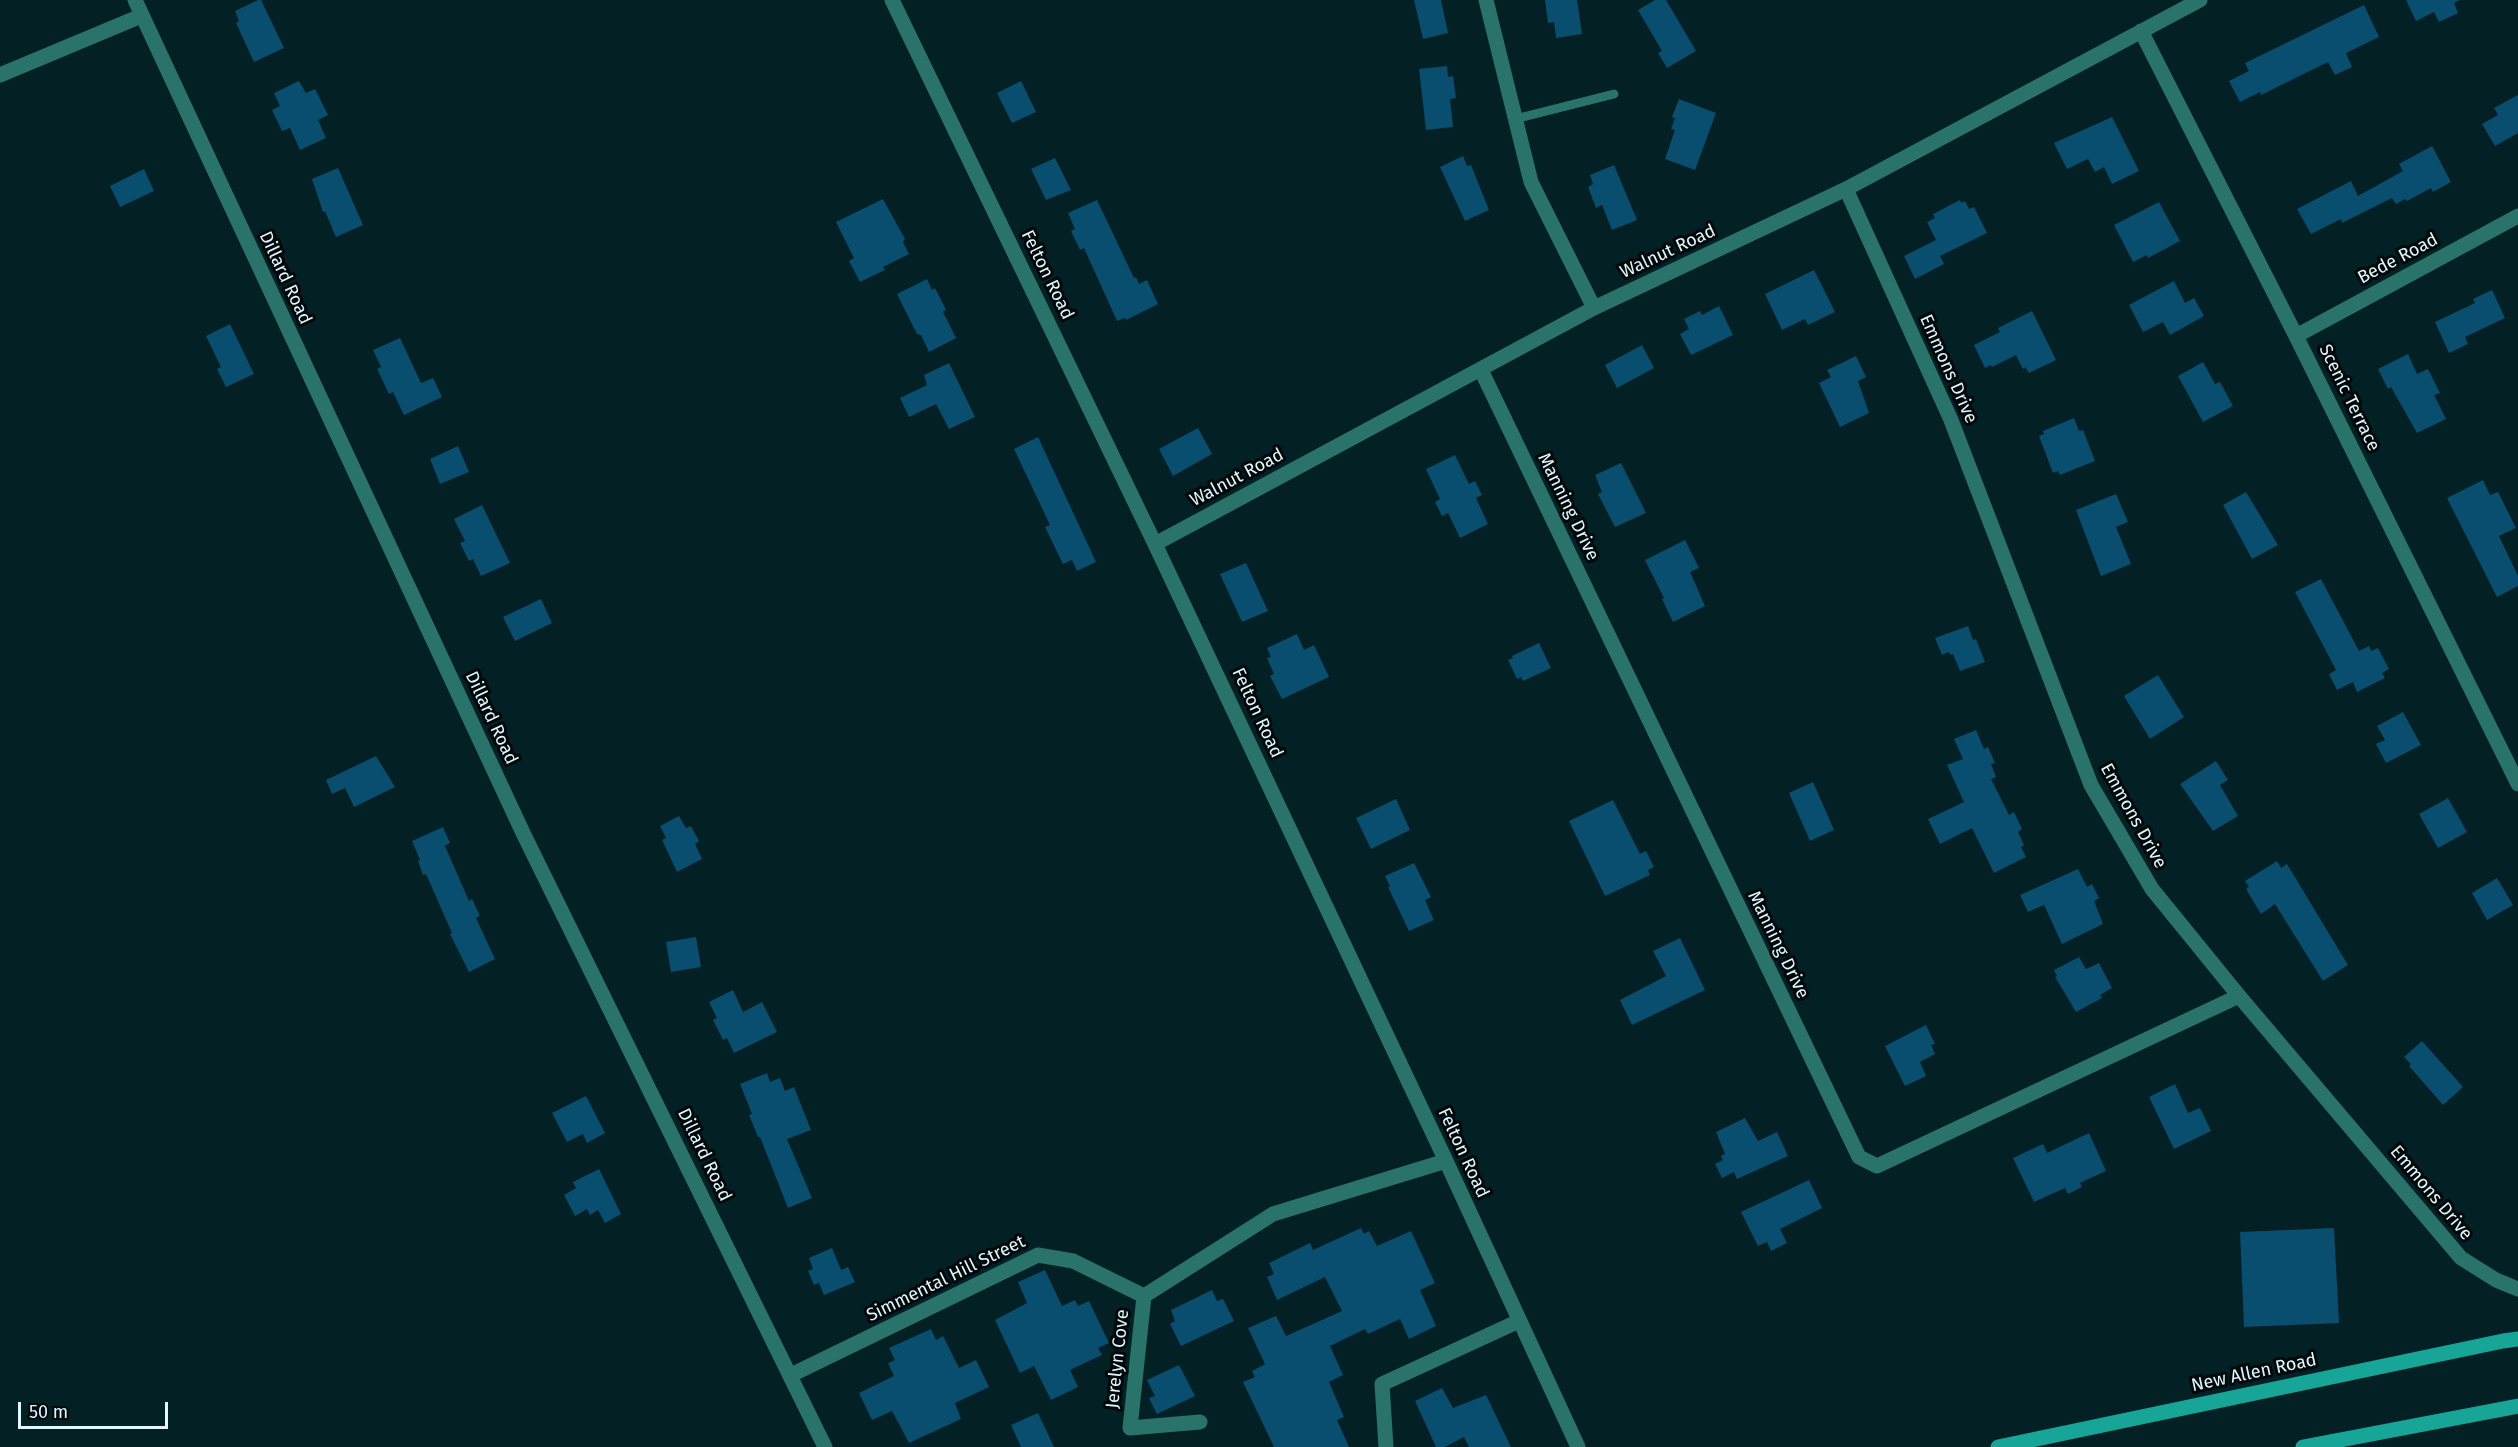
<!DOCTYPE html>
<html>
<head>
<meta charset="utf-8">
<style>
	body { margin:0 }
	#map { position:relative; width:2518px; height:1447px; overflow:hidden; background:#032025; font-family:"Fira Sans",sans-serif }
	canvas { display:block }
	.scale { position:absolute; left:18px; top:1402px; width:150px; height:27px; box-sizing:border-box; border:3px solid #e2f7fb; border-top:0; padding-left:8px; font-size:18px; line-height:21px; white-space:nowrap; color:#e2f7fb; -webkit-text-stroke:4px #00080b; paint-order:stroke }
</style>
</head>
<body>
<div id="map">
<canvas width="2518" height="1447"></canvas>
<div class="scale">50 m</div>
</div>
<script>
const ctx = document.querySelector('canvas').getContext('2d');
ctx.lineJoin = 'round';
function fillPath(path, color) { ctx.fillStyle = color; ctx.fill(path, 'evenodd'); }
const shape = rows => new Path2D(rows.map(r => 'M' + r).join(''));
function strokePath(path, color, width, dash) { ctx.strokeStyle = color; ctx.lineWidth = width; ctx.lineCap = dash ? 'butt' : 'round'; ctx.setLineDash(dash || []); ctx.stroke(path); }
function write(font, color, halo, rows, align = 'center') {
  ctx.font = font + ' "Fira Sans",sans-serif'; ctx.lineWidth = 6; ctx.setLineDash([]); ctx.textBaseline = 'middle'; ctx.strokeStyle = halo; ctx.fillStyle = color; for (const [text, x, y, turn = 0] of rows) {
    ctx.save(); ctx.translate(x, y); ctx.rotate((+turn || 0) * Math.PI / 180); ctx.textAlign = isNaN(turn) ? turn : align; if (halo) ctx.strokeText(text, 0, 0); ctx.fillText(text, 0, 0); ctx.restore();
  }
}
const building = shape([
	[258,0,261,0,284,48,254,62,236,23,239,21,235,11],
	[1414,0,1441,0,1448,33,1423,39],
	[1545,0,1577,0,1582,34,1556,38,1554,22,1548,23],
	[1655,0,1666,0,1696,51,1667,68,1658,53,1662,51,1638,10],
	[2406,0,2460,0,2454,3,2458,13,2439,22,2434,12,2416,21],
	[2364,5,2379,37,2346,53,2352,67,2335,75,2328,62,2261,95,2260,92,2240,102,2229,81,2249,71,2245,63],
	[1447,66,1448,77,1453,76,1456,98,1450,99,1453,127,1426,130,1419,69],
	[299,81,306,93,315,89,328,115,318,120,326,138,300,150,290,128,282,131,272,110,280,106,274,93],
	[1021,81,1036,112,1012,123,997,93],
	[2518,95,2518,133,2495,146,2482,124,2498,115,2494,108],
	[1679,99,1716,113,1695,170,1665,159,1675,130,1671,129,1675,118,1672,117],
	[2112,117,2139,171,2112,184,2104,167,2095,172,2088,159,2067,169,2054,143],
	[2432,146,2451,182,2433,192,2431,188,2407,201,2405,199,2396,204,2392,198,2342,223,2341,219,2311,234,2297,209,2351,181,2358,196,2403,171,2399,164],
	[1463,156,1467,166,1471,165,1489,210,1465,221,1440,167],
	[1055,158,1071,190,1046,200,1031,169],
	[1614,165,1637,220,1612,230,1602,205,1596,208,1588,187,1593,184,1590,175],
	[338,168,363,225,336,237,325,211,323,212,312,179],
	[144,169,154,191,120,207,110,186],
	[883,199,905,239,903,242,909,254,883,267,885,270,860,282,849,261,854,258,836,222],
	[1097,200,1134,278,1136,277,1139,284,1147,280,1158,304,1126,320,1125,318,1117,321,1084,248,1080,250,1071,231,1075,229,1068,213],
	[1960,200,1961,203,1965,201,1969,209,1974,207,1987,233,1940,256,1944,264,1915,279,1904,256,1936,240,1927,222,1935,218,1933,214],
	[2159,202,2180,241,2148,258,2147,255,2133,262,2114,225],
	[1814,270,1835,312,1808,325,1805,319,1782,330,1765,294],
	[927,279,932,290,935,288,946,310,943,312,956,338,929,352,921,335,917,334,897,294],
	[2174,281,2185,303,2194,298,2204,316,2170,335,2163,322,2143,332,2129,305],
	[2492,290,2505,318,2465,337,2468,344,2449,353,2435,322,2475,303,2473,299],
	[1719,306,1733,335,1691,355,1680,334,1689,329,1684,319,1700,311,1702,315],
	[2032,311,2056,360,2029,373,2025,367,2023,369,2016,355,1992,367,1991,365,1985,368,1974,345,2000,332,1998,328],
	[230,324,254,374,226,387,217,369,221,367,206,336],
	[400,338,421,383,433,378,442,397,404,415,393,392,389,394,377,369,381,367,373,350],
	[1642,345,1654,368,1617,388,1605,365],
	[2408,354,2417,374,2428,369,2440,393,2434,395,2446,419,2417,433,2391,387,2388,389,2378,369],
	[1856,356,1866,377,1858,381,1869,413,1840,427,1819,383,1831,377,1827,370],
	[2203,362,2215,384,2220,382,2233,406,2203,422,2178,376],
	[949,363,975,417,949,429,936,404,909,417,900,398,927,385,924,375],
	[2074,418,2079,431,2083,430,2095,461,2060,475,2058,471,2053,473,2039,436,2044,434,2043,431],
	[1198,428,1212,454,1173,476,1159,449],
	[1038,437,1096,562,1077,571,1072,560,1063,564,1045,527,1050,525,1014,449],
	[458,446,469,472,440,484,430,459],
	[1455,455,1469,484,1475,481,1482,495,1476,498,1488,524,1460,538,1448,513,1442,516,1435,502,1440,499,1426,469],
	[1621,463,1646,513,1615,527,1598,494,1602,492,1595,475],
	[2483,480,2490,495,2498,492,2516,528,2499,536,2518,576,2518,586,2497,597,2447,498],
	[2246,492,2278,545,2252,559,2223,505],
	[2116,494,2128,522,2116,527,2131,564,2101,576,2076,510],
	[482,505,510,563,481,576,473,559,469,561,460,543,465,541,454,519],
	[1685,540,1699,568,1690,572,1705,606,1673,622,1662,599,1664,598,1645,560],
	[1246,563,1268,611,1242,622,1220,574],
	[2321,579,2359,651,2369,646,2371,651,2378,648,2389,669,2382,673,2385,678,2357,692,2353,682,2337,690,2329,674,2336,670,2295,592],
	[541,599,552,623,515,641,503,617],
	[1968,626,1973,640,1976,639,1985,662,1960,671,1953,654,1950,655,1949,652,1942,655,1935,638],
	[1297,634,1304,650,1314,645,1329,677,1282,699,1270,676,1274,674,1267,658,1271,657,1267,648],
	[1539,643,1551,668,1523,681,1521,677,1517,679,1508,660,1513,658,1512,656],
	[2158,675,2184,717,2150,739,2124,696],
	[2403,712,2421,745,2386,763,2376,744,2385,740,2377,726],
	[1976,730,1984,749,1988,747,1995,763,1991,764,1996,777,1991,779,2009,815,2014,812,2022,829,2018,832,2024,845,2021,847,2026,857,1994,873,1972,828,1940,844,1928,819,1964,802,1947,765,1963,759,1954,739],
	[376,756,395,787,354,807,345,788,332,794,326,780],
	[2216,761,2228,780,2220,785,2238,816,2213,831,2180,784],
	[1813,782,1834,830,1810,841,1789,793],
	[2448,798,2467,832,2438,848,2419,814],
	[1396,799,1410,830,1371,849,1356,818],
	[1613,800,1640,854,1646,851,1654,867,1648,870,1650,875,1605,896,1569,821],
	[679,816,686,828,691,826,699,841,695,844,702,859,677,872,662,840,666,838,660,826],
	[443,827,450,843,445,846,469,901,472,899,480,916,476,918,495,959,469,972,450,934,452,933,426,874,423,875,418,861,420,860,412,841],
	[2277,861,2281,868,2287,864,2348,965,2323,981,2275,904,2261,914,2246,889,2249,887,2245,881],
	[1414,863,1431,897,1425,900,1434,920,1409,931,1388,887,1390,886,1385,876],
	[2078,869,2087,887,2092,884,2099,898,2094,901,2103,924,2062,944,2044,905,2028,912,2020,895],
	[2497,878,2513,905,2487,920,2472,893],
	[696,937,701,967,671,972,666,942],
	[1680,938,1705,990,1632,1025,1620,1000,1666,976,1653,951],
	[2079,957,2086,969,2099,963,2112,988,2100,995,2102,998,2076,1012,2055,977,2057,976,2054,970],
	[733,990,743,1012,762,1002,777,1032,734,1053,727,1038,723,1040,713,1020,717,1018,709,1002],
	[1926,1025,1935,1044,1931,1045,1935,1054,1920,1062,1926,1076,1905,1086,1885,1046],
	[2422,1041,2463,1087,2443,1105,2409,1066,2411,1064,2404,1057],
	[767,1073,770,1082,780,1078,785,1091,794,1087,811,1130,787,1139,812,1198,788,1208,760,1137,758,1137,749,1115,752,1114,740,1084],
	[2175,1084,2188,1113,2200,1108,2211,1131,2174,1149,2149,1097],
	[586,1096,605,1133,587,1143,583,1134,567,1142,552,1113],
	[1745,1118,1758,1141,1777,1132,1788,1156,1737,1179,1734,1172,1722,1178,1715,1164,1723,1160,1721,1156,1725,1154,1716,1132],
	[2089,1133,2106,1171,2080,1183,2082,1187,2068,1194,2065,1188,2034,1202,2013,1158,2043,1144,2047,1153],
	[599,1169,621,1214,605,1223,598,1210,590,1215,587,1209,575,1216,564,1195,576,1188,573,1182],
	[1809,1180,1822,1208,1780,1229,1787,1243,1771,1251,1767,1242,1758,1246,1741,1212],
	[1361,1228,1364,1234,1369,1231,1377,1246,1411,1231,1435,1283,1420,1290,1436,1326,1409,1339,1400,1319,1368,1334,1365,1329,1330,1346,1343,1375,1329,1382,1344,1417,1337,1420,1349,1447,1274,1447,1243,1382,1255,1377,1252,1371,1265,1364,1248,1328,1276,1316,1286,1336,1342,1311,1325,1277,1277,1300,1267,1277,1274,1274,1269,1263,1310,1243,1313,1250],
	[2334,1228,2339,1323,2244,1327,2240,1232],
	[832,1248,841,1270,848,1267,855,1282,824,1295,819,1283,814,1285,808,1271,813,1269,809,1258],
	[1045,1270,1062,1306,1075,1300,1078,1306,1089,1301,1109,1343,1098,1348,1102,1355,1070,1370,1078,1387,1051,1400,1034,1366,1020,1373,995,1320,1027,1303,1018,1282],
	[1212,1290,1217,1301,1223,1299,1234,1321,1181,1346,1170,1324,1175,1321,1171,1310],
	[931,1329,936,1340,943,1336,959,1368,976,1360,989,1387,955,1403,961,1419,909,1443,892,1411,872,1420,859,1393,894,1376,888,1363,895,1360,889,1348],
	[1179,1365,1195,1396,1157,1414,1149,1398,1155,1396,1147,1380],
	[1442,1388,1453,1408,1486,1395,1511,1447,1469,1447,1464,1437,1445,1447,1436,1447,1415,1401],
	[1038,1413,1054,1447,1021,1447,1011,1425]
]);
const lane = shape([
	[1515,119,1614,94]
]);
const street = shape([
	[135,0,524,835,825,1447],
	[892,0,1155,544,1446,1161,1578,1447],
	[1486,0,1531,182,1594,308],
	[2141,31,2296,336,2518,784],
	[0,75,141,16],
	[1846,189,1951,420,2091,785,2152,889,2239,996,2461,1258,2496,1280,2518,1289],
	[2296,336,2518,216],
	[1481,370,1859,1157,1877,1166,2239,996],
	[1155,544,1594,308,1846,189,2200,0],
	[1144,1296,1273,1214,1446,1161],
	[1144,1296,1130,1428,1200,1422],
	[791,1375,1038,1255,1073,1261,1144,1296],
	[1386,1447,1382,1384,1519,1321]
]);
const secondary = shape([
	[1998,1447,2503,1341,2518,1339],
	[2303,1447,2518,1406]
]);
const streetNames = [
	["Walnut Road",1668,252,-25],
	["Bede Road",2398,259,-28],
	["Felton Road",1047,275,64],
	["Dillard Road",285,278,65],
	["Emmons Drive",1948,369,66],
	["Scenic Terrace",2349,398,64],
	["Walnut Road",1237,478,-28],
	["Manning Drive",1568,507,64],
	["Felton Road",1257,713,65],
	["Dillard Road",491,718,65],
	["Emmons Drive",2133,816,61],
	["Manning Drive",1778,945,64],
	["Felton Road",1463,1153,65],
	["Dillard Road",704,1155,64],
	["Emmons Drive",2431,1193,50],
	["Simmental Hill Street",946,1279,-26],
	["Jerelyn Cove",1118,1359,-84],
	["New Allen Road",2254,1373,-12]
];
fillPath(building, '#094d6f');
strokePath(lane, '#29736a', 9);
strokePath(street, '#29736a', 15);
strokePath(secondary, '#17a597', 15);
write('18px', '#e2f7fb', '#00080b', streetNames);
</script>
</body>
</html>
